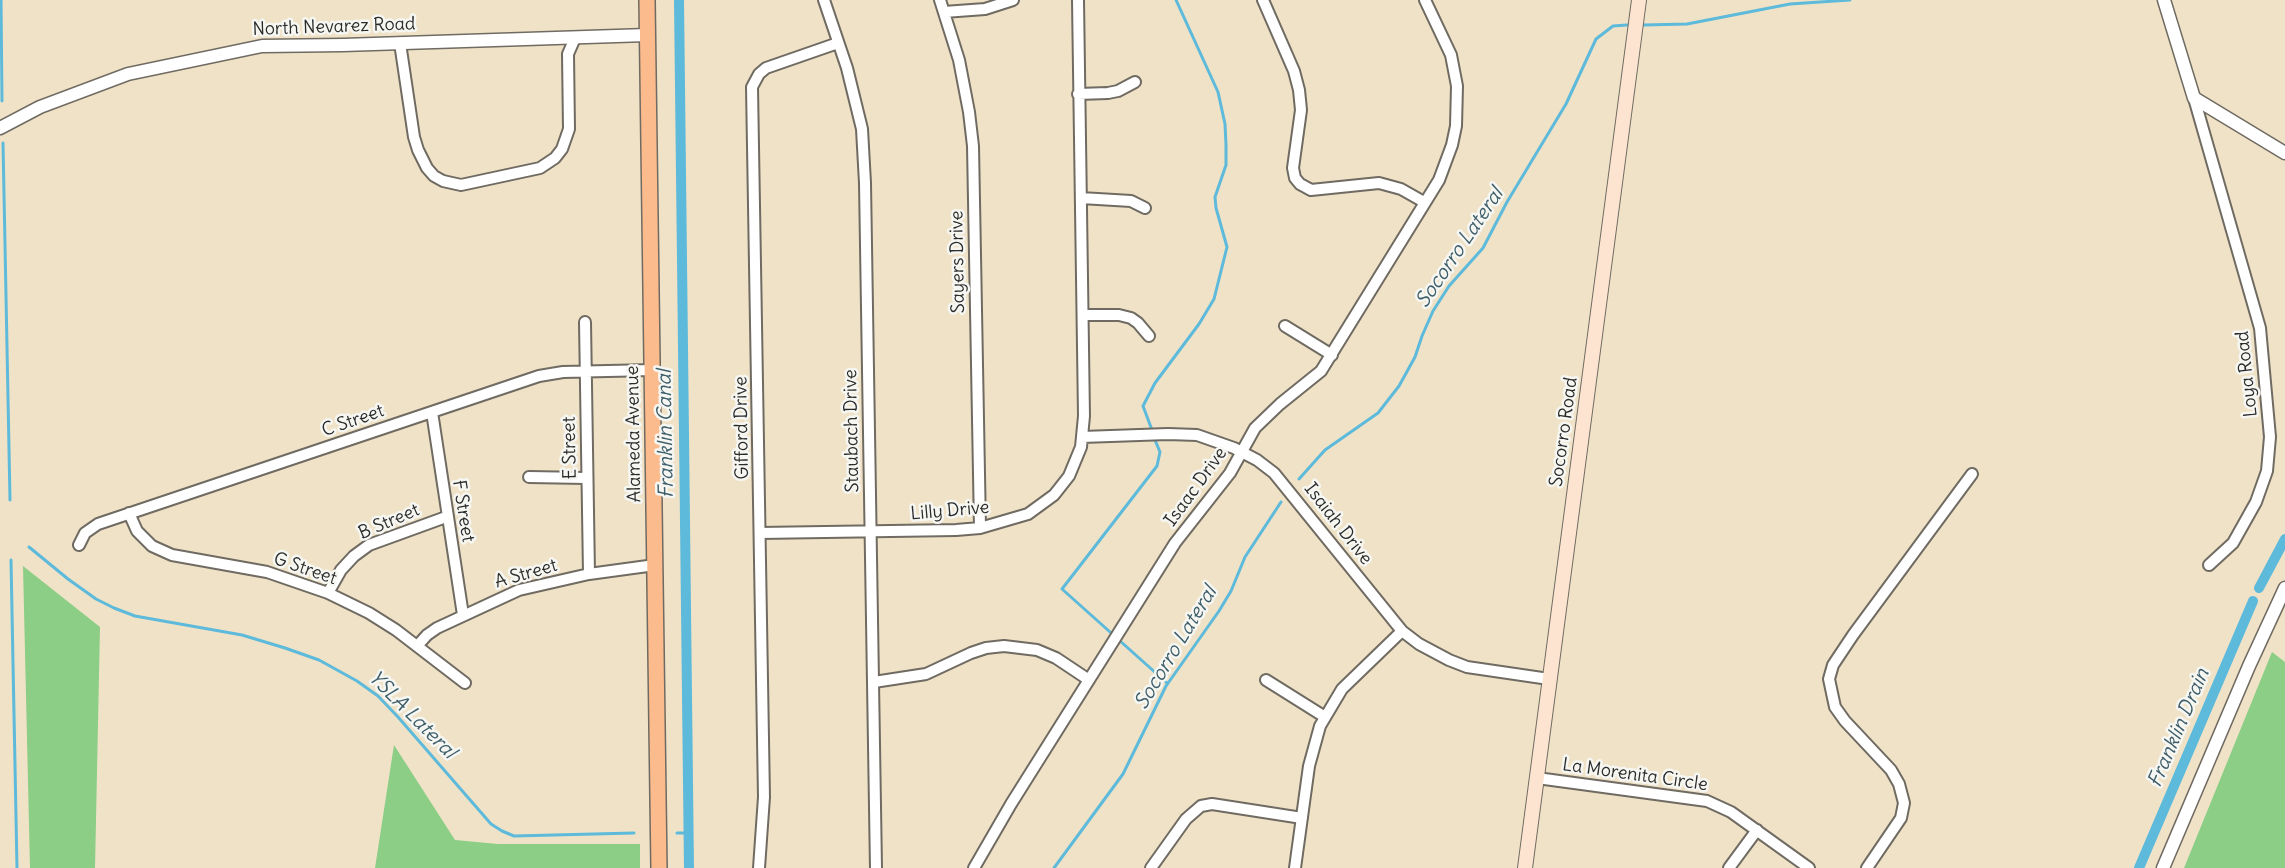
<!DOCTYPE html>
<html>
<head>
<meta charset="utf-8">
<style>
	body { margin:0 }
	canvas { display:block; background:#efe2c7 }
</style>
</head>
<body>
<canvas width="2285" height="868"></canvas>
<script>
const ctx = document.querySelector('canvas').getContext('2d');
ctx.lineJoin = 'round';
function fillPath(path, color) { ctx.fillStyle = color; ctx.fill(path, 'evenodd'); }
const shape = rows => new Path2D(rows.map(r => 'M' + r).join(''));
function strokePath(path, color, width, dash) { ctx.strokeStyle = color; ctx.lineWidth = width; ctx.lineCap = dash ? 'butt' : 'round'; ctx.setLineDash(dash || []); ctx.stroke(path); }
function write(font, color, halo, rows, align = 'center') {
  ctx.font = font + ' Delius,sans-serif'; ctx.lineWidth = 5; ctx.setLineDash([]); ctx.textBaseline = 'middle'; ctx.strokeStyle = halo; ctx.fillStyle = color; for (const [text, x, y, turn = 0] of rows) {
    ctx.save(); ctx.translate(x, y); ctx.rotate((+turn || 0) * Math.PI / 180); ctx.textAlign = isNaN(turn) ? turn : align; if (halo) ctx.strokeText(text, 0, 0); ctx.fillText(text, 0, 0); ctx.restore();
  }
}
const green = shape([
	[23,566,100,627,95,868,30,868],
	[2272,652,2285,662,2285,868,2184,868],
	[394,745,455,840,498,844,640,844,640,868,375,868]
]);
const stream = shape([
	[1,0,2,101],
	[1644,25,1687,24,1790,4,1850,0],
	[3,143,10,500],
	[1152,430,1143,406,1155,383,1199,324,1214,299,1227,247,1216,208,1215,197,1226,165,1226,145,1225,124,1218,92,1176,0],
	[1155,440,1160,452,1157,466,1062,589,1167,683],
	[1299,479,1325,450,1378,413,1399,386,1415,357,1422,336,1433,311,1449,286,1483,248,1507,202,1566,104,1596,39,1613,26,1627,25],
	[29,547,68,579,96,599,114,608,135,616,242,635,285,648,319,660,357,681,378,696,398,717,491,824,502,831,514,836,634,833],
	[11,560,17,868],
	[677,833,689,833],
	[1054,868,1123,774,1166,686,1219,611,1231,591,1245,557,1281,502]
]);
const canal = shape([
	[679,0,689,868],
	[2259,588,2285,539],
	[2139,868,2253,601]
]);
const minor = shape([
	[824,0,847,68,862,129,865,183,876,868],
	[940,0,959,60,969,112,973,146,980,528],
	[1263,0,1294,71,1299,90,1301,110,1293,168,1295,178,1300,184,1311,190,1379,183,1401,189,1424,202],
	[944,12,985,9,1013,0],
	[400,43,414,137,418,150,427,168,434,176,443,181,461,185,540,168,555,158,562,149,569,129,568,54,575,38],
	[1078,94,1108,93,1118,91,1135,82],
	[2194,98,2260,328,2270,437,2267,471,2256,502,2233,543,2209,565],
	[1081,198,1131,201,1145,208],
	[1083,315,1119,315,1131,318,1138,323,1149,336],
	[585,322,589,574],
	[1285,326,1332,355],
	[432,412,463,615],
	[1082,437,1168,434,1197,435,1234,448,1257,460,1274,473,1402,631,1419,644,1449,660,1467,667,1549,679],
	[529,477,586,478],
	[129,513,137,531,152,546,172,555,267,572,328,593,369,613,396,630,465,683],
	[760,533,956,530,980,528,1028,514,1054,495,1069,476,1081,447,1084,416,1078,0],
	[79,545,85,533,98,524,539,376,563,372,653,370],
	[328,593,341,570,354,556,369,545,446,517],
	[418,645,427,635,437,628,519,590,589,574,655,565],
	[1266,680,1325,717],
	[874,682,926,674,971,653,986,648,1004,646,1037,650,1056,658,1089,680],
	[1537,778,1707,801,1731,812,1809,868],
	[759,868,764,797,752,87,759,74,766,68,838,43],
	[974,868,1011,804,1175,543,1230,473,1255,428,1280,404,1321,371,1439,180,1452,145,1456,126,1457,86,1451,55,1425,0],
	[1151,868,1186,819,1201,806,1212,804,1302,818],
	[1295,868,1309,766,1320,726,1342,689,1402,631],
	[1729,868,1757,830],
	[1867,868,1901,818,1904,803,1899,784,1891,770,1845,721,1835,707,1829,679,1833,665,1853,635,1972,474]
]);
const tertiary = shape([
	[2164,0,2194,98,2285,153],
	[0,128,40,107,128,74,262,46,343,45,647,35],
	[2163,868,2249,666,2285,588]
]);
const secondary = shape([
	[1525,868,1639,0]
]);
const primary = shape([
	[647,0,659,868]
]);
const streetNames = [
	["North Nevarez Road",334,27,-2],
	["Sayers Drive",958,262,-91],
	["Loya Road",2247,374,-96],
	["C Street",353,421,-19],
	["Gifford Drive",742,428,-91],
	["Staubach Drive",852,431,-91],
	["Socorro Road",1564,432,-82],
	["Alameda Avenue",634,434,-91],
	["E Street",570,448,-91],
	["Isaac Drive",1196,487,-54],
	["F Street",463,511,81],
	["Lilly Drive",950,511,-5],
	["B Street",389,522,-23],
	["Isaiah Drive",1338,524,52],
	["G Street",305,569,19],
	["A Street",526,574,-16],
	["La Morenita Circle",1635,775,8]
];
const waterNames = [
	["Socorro Lateral",1460,248,-56],
	["Franklin Canal",666,434,-91],
	["Socorro Lateral",1176,648,-59],
	["YSLA Lateral",412,715,45],
	["Franklin Drain",2179,728,-67]
];
fillPath(green, '#8cce86');
strokePath(stream, '#5ebadb', 3);
strokePath(canal, '#5ebadb', 10);
strokePath(minor, '#706b62', 14);
strokePath(tertiary, '#706b62', 15);
strokePath(secondary, '#706b62', 16);
strokePath(primary, '#706b62', 18);
strokePath(minor, '#fff', 10);
strokePath(tertiary, '#fff', 12);
strokePath(secondary, '#fde4d1', 14);
strokePath(primary, '#fbbb8c', 15);
write('18px', '#2b2b2b', '#f6f6f2', streetNames);
write('italic 20px', '#3d5d69', '#f6f6f2', waterNames);
</script>
</body>
</html>
